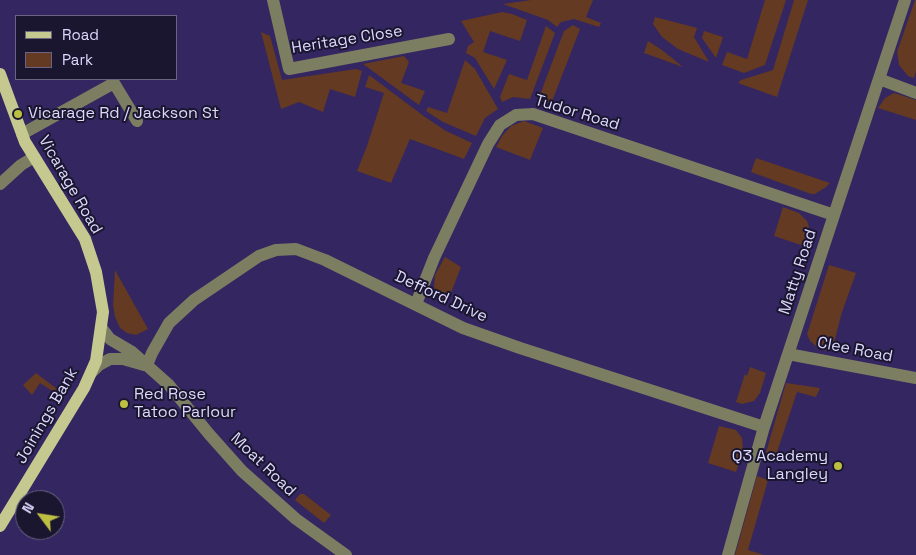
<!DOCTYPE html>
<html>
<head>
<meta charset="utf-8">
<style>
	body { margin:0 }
	#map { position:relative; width:916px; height:555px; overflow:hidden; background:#342660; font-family:"Space Grotesk",sans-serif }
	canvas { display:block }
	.legend { position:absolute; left:15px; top:15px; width:162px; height:65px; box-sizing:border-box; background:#1a162f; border:1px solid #686481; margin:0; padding:6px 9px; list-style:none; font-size:15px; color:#ddd9fd }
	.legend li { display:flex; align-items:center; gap:10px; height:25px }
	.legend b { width:25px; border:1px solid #686481 }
	.north { position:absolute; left:15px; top:490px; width:50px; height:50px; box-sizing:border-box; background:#1a162f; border:1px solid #686481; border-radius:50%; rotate:301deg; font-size:14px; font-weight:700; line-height:20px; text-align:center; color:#ddd9fd }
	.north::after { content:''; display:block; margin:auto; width:18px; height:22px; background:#bdbf43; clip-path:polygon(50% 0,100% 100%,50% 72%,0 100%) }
</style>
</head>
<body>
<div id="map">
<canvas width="916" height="555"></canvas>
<ul class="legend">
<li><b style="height:6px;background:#c6c98f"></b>Road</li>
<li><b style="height:14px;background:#643a22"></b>Park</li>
</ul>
<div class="north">N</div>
</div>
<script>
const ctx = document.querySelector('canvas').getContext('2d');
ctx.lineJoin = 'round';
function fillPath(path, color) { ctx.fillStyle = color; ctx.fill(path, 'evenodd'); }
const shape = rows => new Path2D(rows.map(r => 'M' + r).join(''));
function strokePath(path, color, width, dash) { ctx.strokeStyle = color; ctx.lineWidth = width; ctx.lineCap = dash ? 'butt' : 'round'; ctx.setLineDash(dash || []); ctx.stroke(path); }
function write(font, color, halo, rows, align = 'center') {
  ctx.font = font + ' "Space Grotesk",sans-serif'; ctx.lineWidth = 4; ctx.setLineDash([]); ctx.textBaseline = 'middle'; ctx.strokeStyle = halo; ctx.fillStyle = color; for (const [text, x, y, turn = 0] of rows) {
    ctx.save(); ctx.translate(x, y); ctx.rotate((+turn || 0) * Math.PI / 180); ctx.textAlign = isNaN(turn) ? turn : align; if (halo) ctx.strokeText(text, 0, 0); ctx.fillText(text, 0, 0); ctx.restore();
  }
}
const green = shape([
	[531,0,593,0,586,17,601,23,599,27,574,19,561,22,557,27,548,20,503,4],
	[765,0,786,0,765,65,744,73,722,65,727,52,747,59],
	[794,0,808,0,777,97,738,83,741,80,773,70],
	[915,0,916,0,916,71,914,78,908,76,899,65,897,52],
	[502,12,512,14,527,20,520,41,490,31,483,52,507,60,494,89,475,58,466,53,468,46,474,42,461,21],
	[655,17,697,28,694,37,709,62,678,49,662,37,653,24],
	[573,25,580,29,551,104,538,100,564,31],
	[546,26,555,33,530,99,513,97,502,102,500,97,509,74,527,80],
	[704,31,723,37,716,58,702,38],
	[261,32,270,36,282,80,356,69,362,71,355,97,330,89,323,112,299,102,281,109],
	[648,41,662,50,683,67,644,53],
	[404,56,409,62,401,83,425,91,419,105,363,64],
	[465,60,475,69,498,109,485,118,476,136,443,122,426,111,428,107,447,113],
	[369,75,425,117,446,131,472,143,464,159,410,139,391,183,357,171,367,146,384,93,365,87],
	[894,93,916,100,916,120,878,108,885,98],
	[524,121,543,128,530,160,496,147,502,136,511,126],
	[756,158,830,183,826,187,815,194,811,194,751,172],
	[783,207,799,213,807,221,811,233,807,247,774,236],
	[445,257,461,267,447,303,437,297,434,287,435,275],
	[829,265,856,273,842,312,832,351,821,350,817,347,810,341,807,334],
	[115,270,148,329,136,335,127,333,120,328,115,317,113,305],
	[750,367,766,373,760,393,754,401,742,404,736,402,745,374,747,376],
	[36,373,61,392,59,395,40,383,32,395,23,385],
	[786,383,820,388,816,397,797,392,775,458,765,456],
	[719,426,736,430,742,438,743,451,736,472,708,463],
	[757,476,768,480,748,550,764,555,735,555],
	[300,494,304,494,331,515,324,523,295,500]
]);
const minor = shape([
	[273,0,289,69,449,39],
	[879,79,916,93],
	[22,134,114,83,137,121],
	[0,184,21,165,34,157],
	[416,304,434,258,488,144,500,125,516,115,533,114,834,215],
	[101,327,110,339,132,352,169,385,209,434,242,471,296,519,346,555],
	[788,354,916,378],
	[147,365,152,353,169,323,194,300,259,256,276,250,296,249,325,260,463,328,520,348,764,427],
	[92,372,99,365,110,359,123,359,144,365],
	[728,555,764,427,905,0]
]);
const major = shape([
	[0,74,25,142,85,239,96,272,103,312,96,361,84,388,0,526]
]);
const markers = [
	[18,114,5,"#bdbf43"],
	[124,404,5,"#bdbf43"],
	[838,466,5,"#bdbf43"]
];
const streetNames = [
	["Heritage Close",347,40,-9],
	["Tudor Road",577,113,17],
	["Vicarage Road",70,185,60],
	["Matty Road",798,272,-72],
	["Defford Drive",441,297,25],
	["Clee Road",855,350,11],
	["Joinings Bank",47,416,-60],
	["Moat Road",263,465,44]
];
const poiNames = [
	["Vicarage Rd / Jackson St",28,114],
	["Red Rose",134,395],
	["Tatoo Parlour",134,413],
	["Q3 Academy",828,457,"right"],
	["Langley",828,475,"right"]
];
fillPath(green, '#643a22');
strokePath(minor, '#7c7e62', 12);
strokePath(major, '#c6c98f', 12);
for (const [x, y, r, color] of markers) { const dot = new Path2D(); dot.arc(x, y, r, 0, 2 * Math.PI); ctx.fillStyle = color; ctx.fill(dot); strokePath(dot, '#1a162f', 2); }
write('16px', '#ddd9fd', '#1a162f', streetNames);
write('16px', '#ddd9fd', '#1a162f', poiNames, 'left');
</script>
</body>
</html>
